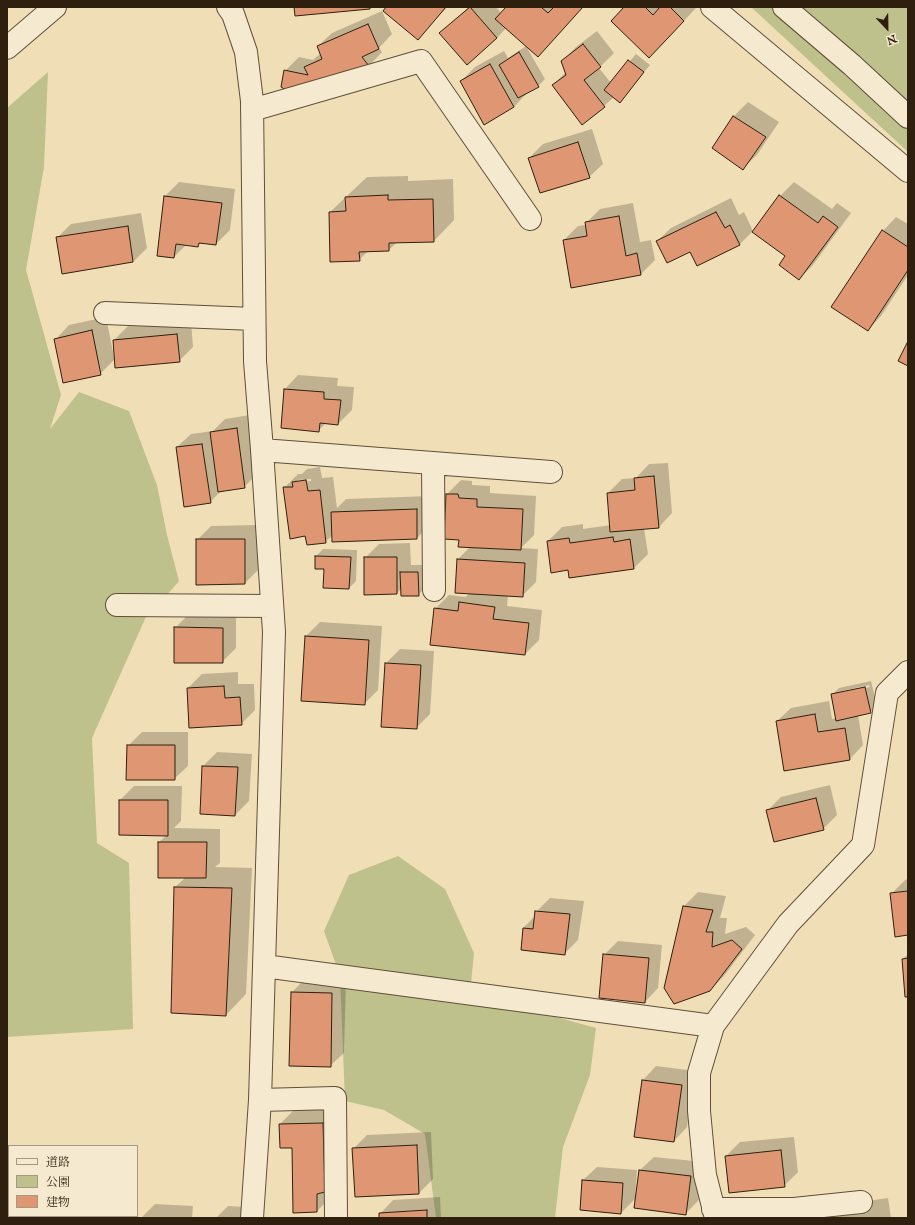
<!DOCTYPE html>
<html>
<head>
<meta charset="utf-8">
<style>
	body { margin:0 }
	#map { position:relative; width:915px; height:1225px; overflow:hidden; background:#f0dfb6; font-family:"IM FELL English","Noto Serif JP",serif }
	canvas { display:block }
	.frame { position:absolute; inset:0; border:8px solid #2f1f0f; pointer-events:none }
	.legend { position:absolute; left:8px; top:1145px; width:130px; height:72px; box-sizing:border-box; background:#f5ead0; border:1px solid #a69983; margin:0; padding:5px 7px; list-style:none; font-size:12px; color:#2f1f0f }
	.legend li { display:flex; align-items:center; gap:8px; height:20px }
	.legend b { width:20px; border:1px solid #a69983 }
	.north { position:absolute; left:867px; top:8px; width:40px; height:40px; -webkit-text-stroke:3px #f5ead0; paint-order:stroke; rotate:158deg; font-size:11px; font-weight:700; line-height:16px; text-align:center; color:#2f1f0f }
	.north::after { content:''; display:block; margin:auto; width:14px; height:18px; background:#2f1f0f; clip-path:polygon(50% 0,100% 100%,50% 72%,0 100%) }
</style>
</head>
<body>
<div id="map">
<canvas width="915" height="1225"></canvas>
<div class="frame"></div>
<ul class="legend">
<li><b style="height:5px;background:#f5ead0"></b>道路</li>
<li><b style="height:11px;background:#bec18b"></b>公園</li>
<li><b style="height:11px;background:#df9672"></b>建物</li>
</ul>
<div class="north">N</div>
</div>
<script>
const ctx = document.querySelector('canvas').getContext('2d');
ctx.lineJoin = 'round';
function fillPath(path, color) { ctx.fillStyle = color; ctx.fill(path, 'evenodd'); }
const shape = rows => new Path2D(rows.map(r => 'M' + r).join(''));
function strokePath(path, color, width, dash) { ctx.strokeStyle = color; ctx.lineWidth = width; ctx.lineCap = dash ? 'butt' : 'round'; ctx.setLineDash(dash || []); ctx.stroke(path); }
const green = shape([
	[751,7,908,7,908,152],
	[48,72,44,167,26,270,61,395,50,429,79,392,129,411,157,485,167,535,179,581,161,602,153,601,92,738,97,843,129,863,133,1029,7,1037,7,108],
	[398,856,445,889,474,953,470,993,596,1028,590,1075,563,1147,555,1218,436,1218,425,1134,384,1110,345,1101,340,976,324,931,349,875]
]);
const shadow = shape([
	[388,7,447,7,418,39],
	[469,7,496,7,502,14,508,7,583,7,538,56,507,27,497,38,440,33],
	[626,7,697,7,663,43],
	[382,11,392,34,379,48,382,52,369,66,290,92,285,71,299,57,313,60,321,53,318,46,332,33],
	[597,31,614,53,599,68,611,83,636,54,650,65,620,101,614,97,604,106,553,85,566,72,562,61,576,47],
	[526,46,545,79,538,86,527,93,514,107,461,81,475,67,504,51,508,58],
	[748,102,779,122,757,155,743,168,713,148,734,116],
	[592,129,603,164,589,177,529,158,543,144],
	[408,176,408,181,453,179,454,220,434,241,397,242,389,250,369,250,359,260,330,212,367,177],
	[179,182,235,189,230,230,216,244,201,242,198,246,187,244,174,257,165,196],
	[794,182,832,209,837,203,851,213,813,265,799,279,787,256,754,231,780,196],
	[731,198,739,215,744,212,753,231,739,245,690,251,657,241,671,228],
	[633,203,640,242,651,240,655,260,641,274,572,286,564,240,578,226,586,225,586,223,600,209],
	[141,213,147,248,133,262,58,237,71,224],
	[896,217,908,224,908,275,881,316,868,330,883,231],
	[106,317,114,357,115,357,114,340,128,326,191,321,193,347,179,361,115,359,100,374,56,339,69,325],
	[298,375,338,378,337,386,354,387,352,410,338,424,326,423,318,431,285,389],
	[250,415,258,473,244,487,222,490,210,502,177,447,191,434,213,431,225,419],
	[668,463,672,513,659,527,644,528,648,554,634,568,569,569,548,541,562,527,583,524,583,529,611,525,608,493,622,479,636,478,649,464],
	[320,467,322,478,333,477,337,508,346,499,430,496,431,524,417,538,333,541,333,535,325,542,305,535,284,488,298,474,302,474,307,469],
	[311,479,311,481,298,482,298,480],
	[461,480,472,481,472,485,490,486,490,493,536,496,534,535,521,548,538,549,536,582,522,596,508,595,507,606,542,610,539,640,525,654,435,609,449,595,466,597,470,592,458,559,471,546,460,539,447,494],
	[258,525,259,569,245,583,197,540,211,526],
	[410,543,411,565,425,565,425,588,418,595,402,588,397,593,365,558,379,544],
	[323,549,357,550,356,581,349,588,325,568,316,568,316,556],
	[189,614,236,614,236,648,222,662,175,628],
	[320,622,382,626,378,690,364,704,306,636],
	[400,649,434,651,430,714,416,728,386,663],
	[238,672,238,684,254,684,255,710,241,724,188,688,202,674],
	[871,681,877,706,870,712,858,715,863,745,850,759,777,721,791,708,829,701,832,719,837,718,832,695,839,688],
	[869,685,870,687,838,694,838,692],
	[142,732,188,732,188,766,174,779,128,746],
	[217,752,252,754,249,801,235,815,203,766],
	[830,785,837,815,823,829,767,811,781,797],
	[134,786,182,786,181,821,174,828,220,829,220,863,215,867,252,868,246,994,226,1015,172,1012,175,887,186,877,159,842,167,835,120,800],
	[908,879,908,934,891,894,905,880],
	[698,892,726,896,720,918,727,918,725,934,746,927,755,935,724,976,710,990,684,906],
	[550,898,584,901,578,940,564,954,523,928,535,916,536,912],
	[618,941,662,945,658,988,645,1002,604,955],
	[908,954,908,996,903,959],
	[306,978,346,980,344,1053,330,1066,292,992],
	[656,1066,695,1071,687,1127,674,1141,643,1080],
	[337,1109,331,1197,317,1211,293,1147,280,1124,294,1110],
	[431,1132,433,1179,419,1193,353,1149,367,1135],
	[794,1137,798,1172,784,1186,726,1156,740,1142],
	[654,1157,704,1162,699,1200,685,1214,640,1170],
	[597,1167,637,1170,635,1199,621,1213,583,1180],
	[440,1197,441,1218,380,1218,380,1214,393,1200],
	[888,1198,891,1218,816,1218,827,1207],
	[155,1204,193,1206,192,1218,141,1218],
	[228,1206,248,1207,247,1218,216,1218]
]);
const building = shape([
	[294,7,370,7,370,9,295,16,294,7],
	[386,7,446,7,418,40,383,11,386,7],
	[470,7,497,38,467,65,439,33,470,7],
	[506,7,541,7,548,13,554,7,583,7,538,57,495,19,506,7],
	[624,7,645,7,653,15,660,7,670,7,684,21,649,58,611,21,624,7],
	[368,24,379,49,362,57,369,66,290,93,281,87,284,70,308,75,304,67,322,59,317,46,368,24],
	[583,44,601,67,584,80,605,107,582,125,552,85,566,75,561,61,583,44],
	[519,52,539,87,518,98,499,65,519,52],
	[628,60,644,72,620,103,604,90,628,60],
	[490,64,514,107,484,125,460,81,490,64],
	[733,116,766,137,743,170,712,148,733,116],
	[578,142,590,178,540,193,528,158,578,142],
	[388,195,388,200,433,199,434,242,389,243,389,251,359,252,360,261,330,262,329,212,346,211,345,197,388,195],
	[779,195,818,223,823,216,838,227,799,280,779,265,785,256,752,232,779,195],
	[164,196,222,203,216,245,199,243,198,247,176,244,174,258,157,256,164,196],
	[716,212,725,228,730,225,740,245,697,266,690,252,667,263,656,241,716,212],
	[619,216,626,256,637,253,641,275,571,288,563,240,587,236,585,222,619,216],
	[128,226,133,262,62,274,56,237,128,226],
	[882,230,908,247,908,270,868,331,831,307,882,230],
	[92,330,101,375,63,383,54,339,92,330],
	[177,334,180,362,115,368,113,340,177,334],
	[908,341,908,366,898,361,908,341],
	[284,389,324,392,324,399,341,400,338,425,320,423,319,432,281,428,284,389],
	[237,428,245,488,218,492,210,432,237,428],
	[202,444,211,503,184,507,176,447,202,444],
	[654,476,659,528,610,532,607,493,635,490,634,478,654,476],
	[306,480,308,491,320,490,326,543,307,545,305,536,290,539,283,487,293,487,292,482,306,480],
	[446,494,458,494,459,498,477,499,477,507,523,509,521,550,458,547,459,540,444,539,446,494],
	[417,509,417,539,332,542,331,512,417,509],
	[613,537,614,542,630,539,634,569,569,578,568,570,551,573,547,541,569,538,570,543,613,537],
	[196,539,245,539,245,584,196,585,196,539],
	[315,556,351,557,349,589,323,588,324,569,315,569,315,556],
	[364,557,397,557,397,594,364,595,364,557],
	[457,559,525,563,523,597,455,593,457,559],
	[400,572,418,572,419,596,401,596,400,572],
	[459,602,495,607,493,619,529,623,525,655,430,645,434,608,458,611,459,602],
	[174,627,223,628,223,663,174,663,174,627],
	[305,636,369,640,365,705,301,701,305,636],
	[385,663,421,665,417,729,381,727,385,663],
	[224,686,225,698,240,697,242,725,189,728,187,688,224,686],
	[865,687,871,713,836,721,831,694,865,687],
	[815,714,818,732,845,728,850,760,784,771,776,721,815,714],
	[127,745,175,745,175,780,126,780,127,745],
	[202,766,238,767,235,816,200,814,202,766],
	[816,798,824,830,774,842,766,810,816,798],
	[119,800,168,800,168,836,119,835,119,800],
	[158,842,207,842,206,878,158,878,158,842],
	[174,887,232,888,226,1016,171,1013,174,887],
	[908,891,908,935,895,937,890,893,908,891],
	[683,906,713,910,706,932,713,932,712,947,732,940,742,949,710,991,674,1004,664,988,683,906],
	[535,911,570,914,565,955,521,950,523,928,533,929,535,911],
	[603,954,649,958,645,1003,599,998,603,954],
	[908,958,908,997,905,997,902,959,908,958],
	[291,992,332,993,331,1067,289,1066,291,992],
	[642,1080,682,1085,674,1142,634,1137,642,1080],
	[323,1123,325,1192,317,1194,317,1212,293,1213,292,1148,280,1148,279,1124,323,1123],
	[417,1145,419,1194,355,1197,352,1148,417,1145],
	[781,1150,785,1187,729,1193,725,1156,781,1150],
	[639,1170,691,1176,686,1215,634,1208,639,1170],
	[582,1180,623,1183,621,1214,580,1210,582,1180],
	[427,1210,427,1218,379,1218,379,1213,427,1210]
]);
const minor = shape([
	[228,7,233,14,246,52,252,101,255,361,262,450,274,632,260,1100,252,1218],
	[712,7,908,171],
	[784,7,852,65,908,117],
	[7,48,55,7],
	[252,110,421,61,530,219],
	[105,313,254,319],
	[262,450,551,472],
	[433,463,434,590],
	[117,605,272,606],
	[264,966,713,1026],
	[260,1100,335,1098,336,1218],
	[713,1209,794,1209,861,1202],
	[716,1218,705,1175,699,1111,699,1073,713,1026,788,924,863,845,887,693,908,672]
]);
fillPath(green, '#bec18b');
fillPath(shadow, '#0003');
fillPath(building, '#df9672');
strokePath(building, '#2f1f0f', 1);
strokePath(minor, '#5f4f39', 24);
strokePath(minor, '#f5ead0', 22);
</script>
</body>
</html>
